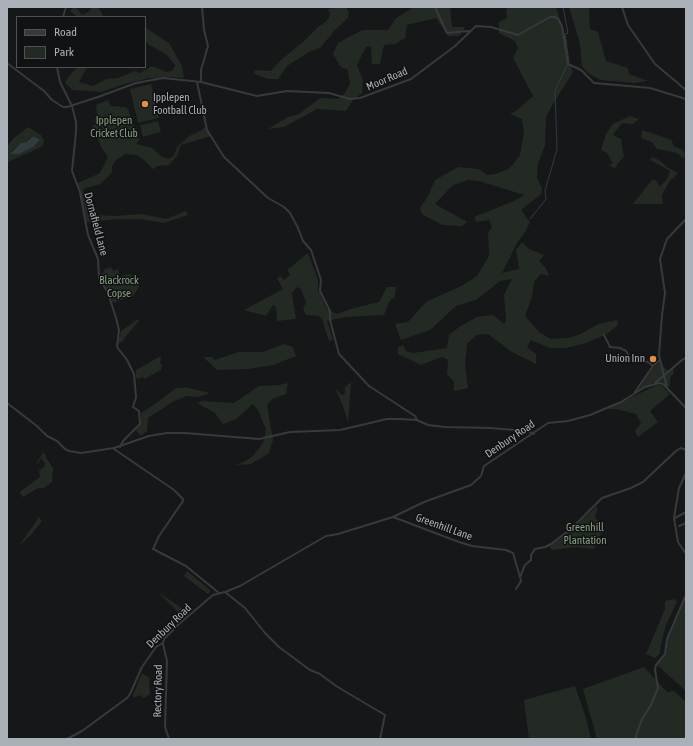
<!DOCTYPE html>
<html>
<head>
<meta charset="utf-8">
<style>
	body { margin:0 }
	#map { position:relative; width:693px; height:746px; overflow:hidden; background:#161718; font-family:"Asap Condensed",sans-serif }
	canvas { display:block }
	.frame { position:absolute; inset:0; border:8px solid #aab0b7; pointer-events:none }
	.legend { position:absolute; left:16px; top:16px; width:130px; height:52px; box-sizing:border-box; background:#111213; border:1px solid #4e5155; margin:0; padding:5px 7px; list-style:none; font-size:12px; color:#aab0b7 }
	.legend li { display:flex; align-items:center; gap:8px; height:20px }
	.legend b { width:20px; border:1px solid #4e5155 }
</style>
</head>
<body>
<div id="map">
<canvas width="693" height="746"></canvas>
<div class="frame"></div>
<ul class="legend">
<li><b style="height:5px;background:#38393d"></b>Road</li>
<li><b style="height:11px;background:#232a23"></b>Park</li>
</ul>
</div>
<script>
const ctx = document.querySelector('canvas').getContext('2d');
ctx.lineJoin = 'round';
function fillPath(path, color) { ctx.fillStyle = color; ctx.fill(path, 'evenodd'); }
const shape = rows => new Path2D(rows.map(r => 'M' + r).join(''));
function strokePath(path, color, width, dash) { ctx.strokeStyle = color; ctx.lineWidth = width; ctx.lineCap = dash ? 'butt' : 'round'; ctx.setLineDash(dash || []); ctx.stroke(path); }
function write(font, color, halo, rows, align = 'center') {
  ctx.font = font + ' "Asap Condensed",sans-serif'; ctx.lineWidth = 3; ctx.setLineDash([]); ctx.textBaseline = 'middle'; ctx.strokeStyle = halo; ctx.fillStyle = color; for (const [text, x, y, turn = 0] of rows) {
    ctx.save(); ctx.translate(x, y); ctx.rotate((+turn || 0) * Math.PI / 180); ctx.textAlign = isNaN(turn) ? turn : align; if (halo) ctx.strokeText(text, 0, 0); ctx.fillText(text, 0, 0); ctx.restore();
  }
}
const green = shape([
	[74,7,76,7,82,15,90,11,91,7,98,7,104,17,77,17,70,11],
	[334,7,346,7,349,13,348,18,335,30,320,48,309,52,287,66,278,79,268,79,254,74,255,70,271,71,280,61,304,41,320,25,322,25,329,18,330,14,328,9,334,8],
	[414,7,450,7,452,27,464,27,464,30,459,36,448,36,436,18,407,25,405,38,395,44,384,45,380,64,372,64,371,46,366,47,357,65,363,80,362,93,353,100,346,111,317,109,284,127,268,129,288,117,299,114,320,98,338,99,344,94,350,84,348,72,347,69,343,68,340,66,333,54,338,43,362,30,388,30,396,18],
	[508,7,556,7,567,41,567,58,573,72,553,104,546,117,545,145,538,164,537,178,542,188,541,194,521,210,530,222,525,232,517,243,502,273,519,269,516,250,522,242,529,249,544,255,539,261,546,268,549,276,541,274,534,282,532,297,525,316,540,333,551,339,567,338,579,335,598,324,617,320,618,325,607,334,586,343,566,348,550,348,531,340,527,347,536,354,536,364,512,352,488,334,476,335,467,344,465,365,468,388,454,391,454,382,447,374,448,360,442,357,421,365,398,354,398,347,403,345,406,351,413,353,447,348,449,335,459,327,477,317,493,315,504,324,506,320,504,295,512,279,500,281,476,300,456,306,430,330,401,340,395,324,408,322,426,302,463,285,477,276,489,256,488,232,492,228,489,220,476,222,474,217,514,201,524,195,479,181,468,180,453,185,435,204,467,222,462,226,442,225,422,214,420,208,428,196,435,180,458,167,479,169,487,175,496,174,508,169,513,164,520,155,524,132,522,119,510,114,516,111,533,96,513,58,518,48,515,41,499,33,499,22,507,18,506,11],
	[569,7,589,7,590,29,598,32,606,61,628,68,629,74,648,81,635,83,600,80,588,73,582,66,580,44],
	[145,27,170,44,182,66,184,78,171,77,150,78,124,84,102,92,73,90,65,83,68,77,78,67,87,67,79,82,93,86,106,79,118,78,135,71,140,73,152,66,167,72,173,70,175,65,166,54,149,45,145,40],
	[151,84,159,118,138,123,130,89],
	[108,100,111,106,125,107,128,109,139,140,136,144,152,148,161,156,168,159,174,156,177,147,189,136,202,130,205,127,211,136,181,145,177,156,169,165,158,166,153,169,143,159,137,155,126,154,116,160,112,166,112,172,107,178,100,184,83,189,90,218,98,215,114,216,142,214,166,219,186,211,188,215,164,223,140,219,118,219,87,222,78,183,100,173,108,157,103,150,92,126,95,125,94,120,97,114,96,105],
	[630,116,639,119,633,124,622,123,613,135,621,139,624,157,618,163,615,169,609,165,613,163,607,153,601,150,606,134,613,124],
	[158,121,161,132,143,137,140,125],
	[28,127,41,135,44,140,43,145,39,148,8,162,7,146,14,138],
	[30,138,40,140,33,147,20,153,11,152,21,143,28,142],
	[642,130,672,140,673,146,683,150,685,155,684,159,677,153,657,149,652,142,641,138],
	[652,157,659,160,667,167,678,173,669,182,662,195,663,204,633,204,652,180,656,180,660,187,667,179,670,171,652,161,650,159],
	[308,253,318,280,318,290,327,309,337,314,354,308,379,302,387,287,396,287,395,296,389,302,384,315,346,317,327,321,333,340,329,341,322,319,319,316,306,315,303,309,306,302,301,289,297,287,292,293,296,319,277,321,276,307,273,305,266,316,244,310,283,289,277,278,280,276,284,280,290,275,287,270],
	[111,267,113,271,118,269,120,276,130,274,135,278,139,287,133,296,113,303,101,276,105,269],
	[138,319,139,321,126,336,123,341,118,344,121,331],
	[284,344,293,347,296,356,273,365,248,369,217,370,203,357,212,357,215,360,238,352,263,352],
	[161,356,160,364,162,364,161,370,144,379,143,377,138,379,136,377,136,370],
	[659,363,664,367,669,372,673,368,674,369,673,373,674,374,671,376,669,387,666,386,663,382,657,382,653,383,637,391,653,368],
	[351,382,350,399,348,422,343,406,335,388,342,395,345,394,345,387],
	[288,383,286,394,272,399,267,405,273,440,269,453,251,464,236,465,244,462,253,456,263,443,266,429,258,410,253,404,236,419,223,424,215,413,197,403,202,401,234,403,259,386,279,385],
	[657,385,661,385,670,394,650,411,658,422,638,437,635,431,641,423,636,414,617,409,607,409],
	[185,387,210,393,198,397,187,396,174,401,148,418,147,431,141,436,137,432,136,430,141,421,141,413,155,404,176,388,181,388],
	[43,453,45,454,47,459,53,468,52,482,44,488,38,488,23,497,20,493,21,491,40,477,39,470,44,467,45,463,41,458,38,463,36,464],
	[597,506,597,511,595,517,596,519,603,523,603,528,594,549,577,547,552,550,549,546,570,531],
	[39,517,42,521,31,535,19,546],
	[187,571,211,591,208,594,184,576],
	[158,592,173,602,188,613,181,621,178,612],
	[686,598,686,691,657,665,666,654,668,639],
	[674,599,677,602,666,625,661,644,660,653,655,658,646,654,665,609,665,601],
	[644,667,667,692,674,691,686,702,685,739,597,739,583,689],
	[142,673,149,678,150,694,144,698,139,695,134,698,133,695],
	[575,686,586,718,591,739,529,739,524,700]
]);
const water = shape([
	[32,137,35,137,40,140,33,147,19,154,10,154,21,143,27,142]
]);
const stream = shape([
	[563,7,568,33,565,34,569,62],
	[530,219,546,199,545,191,557,149,555,91,567,65]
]);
const street = shape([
	[435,7,447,33,469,31],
	[622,7,628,25,655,64,686,90],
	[63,17,66,7],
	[7,63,44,91,52,100,63,107,67,107,98,97,136,83,163,78,201,82,257,96,287,91,329,93,350,99,360,98,411,79,455,46,476,26,491,27,518,35,550,17,555,17,558,19,562,26,568,64,581,70,594,83,650,88,686,99],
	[57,67,60,82,72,106,76,122,76,132,72,171,80,192,88,235,98,259,99,278,108,293,116,318,119,330,117,347,127,360,134,374,136,397,133,407,139,411,140,424,123,441,120,447],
	[197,82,207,130,224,157,268,198,284,207,290,213,298,228,303,241,311,250,321,280,320,291,330,311,330,320,339,354,369,386,415,416,417,420],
	[201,82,201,70,208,46,204,30,202,7],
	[604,335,610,347,620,348,626,351,631,359,648,362,653,366],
	[655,383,682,360,686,358],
	[667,388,659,355,662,315,665,293,660,259,667,239,686,219],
	[635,392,653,366,660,360],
	[7,403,37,426,47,436,57,441,65,449,69,451,81,453,114,448,149,436,167,433,185,433,259,439,290,432,340,430,387,419,400,419,417,420,428,425,445,427,490,428,528,431,534,434],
	[114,449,174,490,183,499,183,501,159,536,153,549,186,566,219,593],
	[686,473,679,488,674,518,678,542,686,554],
	[393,517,459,542,472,546,506,550,513,553,520,577],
	[675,518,686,512],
	[679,526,686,523],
	[516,589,521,581,520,577,525,565,531,560,531,555,535,549,545,547,551,544,572,528,602,498,631,488,643,482,676,451,681,448,686,450],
	[225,592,245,608,265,633,279,647,310,670,320,674,336,686,385,715,380,739],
	[163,644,167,661,165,727,169,739],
	[67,739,82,731,127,698,130,694,142,667,156,647,163,643,164,639,179,624,213,595,225,592,240,586,326,536,338,534,393,517,424,502,471,485,481,476,484,466,548,423,568,421,590,415,621,402,645,387,659,383,663,384,686,408],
	[635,739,642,719,651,705,658,688,655,670,656,665,665,654,667,639,686,595]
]);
const markers = [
	[145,104,4,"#e38e44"],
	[653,359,4,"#e38e44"]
];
const streetNames = [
	["Moor Road",387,79,-23],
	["Dornafield Lane",96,224,75],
	["Denbury Road",510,439,-34],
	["Greenhill Lane",444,527,20],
	["Denbury Road",169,626,-44],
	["Rectory Road",158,691,-89]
];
const poiNames = [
	["Ipplepen",153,98],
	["Football Club",153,111],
	["Union Inn",645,359,"right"]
];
const parkNames = [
	["Ipplepen",114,121],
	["Cricket Club",114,134],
	["Blackrock",119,281],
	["Copse",119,294],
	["Greenhill",585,528],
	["Plantation",585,541]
];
fillPath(green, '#232a23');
fillPath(water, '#303c40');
strokePath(stream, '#303c40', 1);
strokePath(street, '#38393d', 2);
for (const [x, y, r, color] of markers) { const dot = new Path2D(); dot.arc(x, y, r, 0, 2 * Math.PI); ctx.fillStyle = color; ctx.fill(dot); strokePath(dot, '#111213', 1.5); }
write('11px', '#aab0b7', '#111213', streetNames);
write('11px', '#aab0b7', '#111213', poiNames, 'left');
write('11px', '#86a082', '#111213', parkNames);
</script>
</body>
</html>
